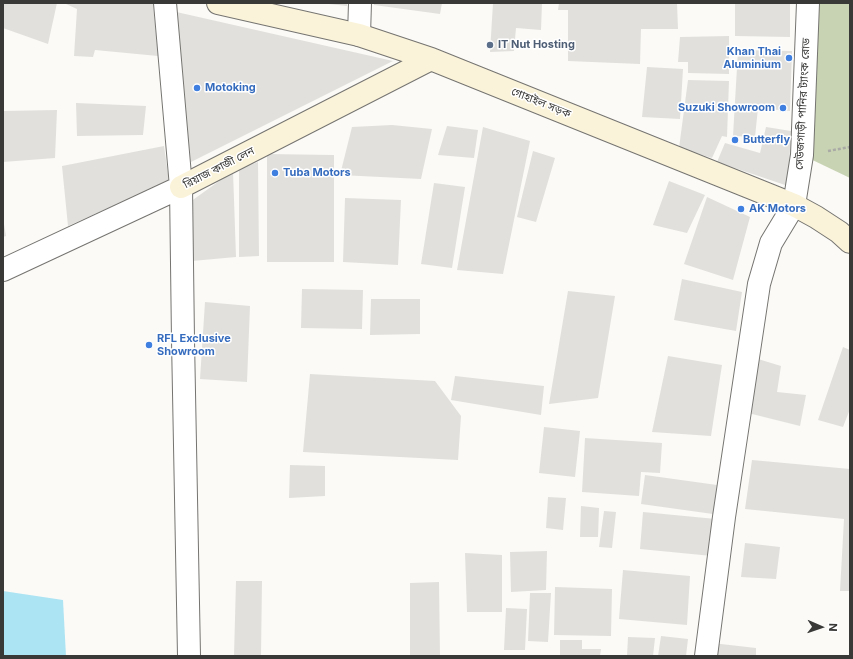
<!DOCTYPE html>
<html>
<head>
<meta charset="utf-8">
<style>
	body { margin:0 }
	#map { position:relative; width:853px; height:659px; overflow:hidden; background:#fbfaf7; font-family:Inter,sans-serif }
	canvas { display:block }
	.frame { position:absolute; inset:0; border:4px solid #393938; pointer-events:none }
	.north { position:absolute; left:801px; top:607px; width:40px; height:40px; -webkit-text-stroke:3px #fff; paint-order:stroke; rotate:92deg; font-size:11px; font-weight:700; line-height:16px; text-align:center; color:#393938 }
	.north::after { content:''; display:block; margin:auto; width:14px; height:18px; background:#393938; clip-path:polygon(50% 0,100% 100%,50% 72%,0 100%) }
</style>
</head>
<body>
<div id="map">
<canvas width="853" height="659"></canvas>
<div class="frame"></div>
<div class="north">N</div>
</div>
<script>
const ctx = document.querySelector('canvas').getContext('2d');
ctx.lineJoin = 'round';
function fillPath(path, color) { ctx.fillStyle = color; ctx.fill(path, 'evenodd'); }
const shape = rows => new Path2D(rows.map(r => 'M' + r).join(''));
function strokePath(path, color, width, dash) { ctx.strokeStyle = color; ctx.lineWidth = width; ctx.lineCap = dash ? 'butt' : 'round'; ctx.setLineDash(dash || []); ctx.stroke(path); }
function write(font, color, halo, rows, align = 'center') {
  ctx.font = font + ' Inter,"Noto Sans Bengali",sans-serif'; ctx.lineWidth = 3; ctx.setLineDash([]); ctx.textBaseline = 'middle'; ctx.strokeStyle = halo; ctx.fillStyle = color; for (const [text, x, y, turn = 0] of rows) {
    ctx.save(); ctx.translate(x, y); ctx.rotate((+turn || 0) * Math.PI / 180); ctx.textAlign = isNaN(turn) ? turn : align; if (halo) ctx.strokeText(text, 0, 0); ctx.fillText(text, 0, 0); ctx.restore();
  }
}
const green = shape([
	[808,3,850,3,850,178,802,155]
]);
const water = shape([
	[3,591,63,600,66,656,3,656]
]);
const building = shape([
	[3,3,57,3,48,44,3,28],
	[66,3,153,3,158,56,95,50,93,57,74,56,77,9,66,4],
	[329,3,347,3,347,6,329,4],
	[374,3,442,3,440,14,374,5],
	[493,3,542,3,541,30,516,28,514,51,490,52],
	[559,3,677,3,678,29,641,29,640,64,568,61,568,10,558,10],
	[735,3,790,3,790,37,735,36],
	[172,11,393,61,191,162],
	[729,36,729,74,688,73,688,62,678,62,680,37],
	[738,50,792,51,790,111,758,108,755,137,733,136],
	[647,67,683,69,680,119,642,117],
	[688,80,729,81,727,137,722,136,712,158,679,148],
	[76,103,146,106,143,135,77,136],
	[57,110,55,158,3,162,3,111],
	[392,125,432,129,421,179,340,175,352,127],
	[447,126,478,130,474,158,438,155],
	[483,127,530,141,503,274,457,270],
	[766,127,791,131,788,186,717,162,725,143,760,153],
	[164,146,169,181,68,226,62,166],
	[533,151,555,158,536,222,517,217],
	[267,154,334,155,334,262,267,262],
	[258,162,259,256,239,257,239,169],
	[233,171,236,257,192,261,190,202],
	[669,181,705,195,687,233,653,225],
	[434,183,465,187,452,268,421,264],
	[707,197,750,217,733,280,684,264],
	[345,198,401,200,398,265,343,262],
	[3,224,4,224,6,236,3,237],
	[682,279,742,292,736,331,674,320],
	[302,289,363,290,362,329,301,328],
	[568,291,615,296,598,398,549,404],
	[371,299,420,299,420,334,370,335],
	[205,302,250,306,247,382,200,379],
	[843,347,850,350,850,409,843,427,818,420],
	[745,355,781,366,777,392,806,395,800,426,736,410],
	[668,356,722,365,711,436,652,432],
	[310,374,435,381,461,416,458,460,303,452],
	[455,376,544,386,541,415,451,400],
	[544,427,580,431,575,477,539,473],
	[585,438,662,443,660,473,641,472,639,496,582,492],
	[752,460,850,469,850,591,840,591,844,519,745,509],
	[290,465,325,466,325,496,289,498],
	[645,475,717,485,713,514,641,504],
	[548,497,566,498,563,530,546,528],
	[581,506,599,508,598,537,580,537],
	[604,511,616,512,612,548,599,547],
	[643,512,716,519,712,556,640,549],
	[745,543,780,547,776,579,741,577],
	[547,551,546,590,511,592,510,552],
	[465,553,502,555,502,612,467,612],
	[623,570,690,576,687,625,619,619],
	[236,581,262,581,261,656,234,656],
	[439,582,440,656,410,656,410,583],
	[555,587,612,589,611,636,554,635],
	[530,593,551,593,548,642,528,641],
	[506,608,527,609,525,650,504,650],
	[661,636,688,639,686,656,658,656],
	[628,637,655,638,653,656,627,656],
	[560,640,582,640,582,649,601,649,600,656,560,656],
	[712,643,756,648,756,656,710,656]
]);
const path = shape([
	[828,151,850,147]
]);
const minor = shape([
	[359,35,360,3],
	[706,656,724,517,759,284,771,243,794,205]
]);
const tertiary = shape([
	[165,3,181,187,183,340,189,656],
	[794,205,802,155,808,3],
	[3,270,181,187]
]);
const secondary = shape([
	[218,3,359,35,431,59,794,205,816,217,839,232,850,242],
	[181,187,431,59]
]);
const markers = [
	[490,45,4,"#5c6f8a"],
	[789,58,4,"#3f7fe0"],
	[197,88,4,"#3f7fe0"],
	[783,108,4,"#3f7fe0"],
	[735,140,4,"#3f7fe0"],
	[275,173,4,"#3f7fe0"],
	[741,209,4,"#3f7fe0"],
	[149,345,4,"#3f7fe0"]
];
const serviceNames = [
	["IT Nut Hosting",498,45]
];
const shopNames = [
	["Khan Thai",781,52,"right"],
	["Aluminium",781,65,"right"],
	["Motoking",205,88],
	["Suzuki Showroom",775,108,"right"],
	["Butterfly",743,140],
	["Tuba Motors",283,173],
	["AK Motors",749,209],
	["RFL Exclusive",157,339],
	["Showroom",157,352]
];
const streetNames = [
	["গোহাইল সড়ক",541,103,22],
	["সেউজগাড়ী পানির ট্যাংক রোড",803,104,-87],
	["রিয়াজ কাজী লেন",219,168,-27]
];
fillPath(green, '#c8d3b3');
fillPath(water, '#ade4f3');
fillPath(building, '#e1e0dd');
strokePath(minor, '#757471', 24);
strokePath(tertiary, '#757471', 24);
strokePath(secondary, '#757471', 24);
strokePath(path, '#a9a9a6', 2.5, [3, 2]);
strokePath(minor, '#fff', 22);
strokePath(tertiary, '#fff', 22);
strokePath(secondary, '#fbf3d9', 22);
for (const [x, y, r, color] of markers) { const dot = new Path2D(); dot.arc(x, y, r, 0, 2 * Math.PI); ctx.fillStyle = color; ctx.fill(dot); strokePath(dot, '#fff', 1.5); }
write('bold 11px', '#4e5e75', '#fff', serviceNames, 'left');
write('bold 11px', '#366cbe', '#fff', shopNames, 'left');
write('11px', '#393938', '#fff', streetNames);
</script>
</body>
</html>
